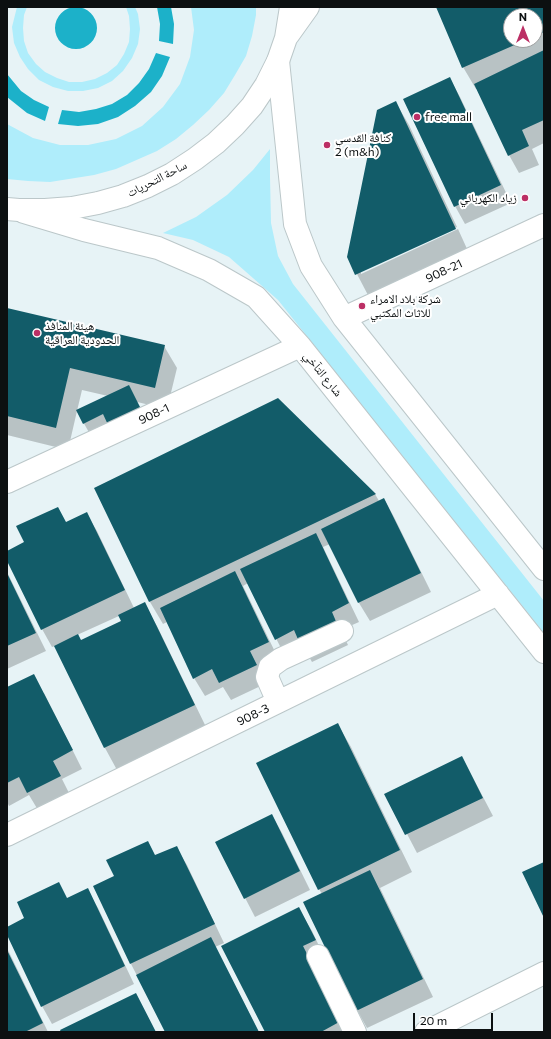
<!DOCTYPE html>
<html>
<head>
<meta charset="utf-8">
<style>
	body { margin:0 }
	#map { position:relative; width:551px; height:1039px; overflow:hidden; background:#e7f3f6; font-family:Commissioner,sans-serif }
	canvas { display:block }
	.frame { position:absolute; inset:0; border:8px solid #0c1011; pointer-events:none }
	.north { position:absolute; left:503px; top:8px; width:40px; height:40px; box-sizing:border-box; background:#fff; border:1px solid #9e9fa0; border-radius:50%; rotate:0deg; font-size:11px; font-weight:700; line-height:16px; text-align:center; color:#0c1011 }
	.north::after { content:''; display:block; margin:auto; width:14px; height:18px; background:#bc2f65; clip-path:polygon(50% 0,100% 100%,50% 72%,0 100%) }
	.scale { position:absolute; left:413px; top:1013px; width:80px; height:18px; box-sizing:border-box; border:2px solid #0c1011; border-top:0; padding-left:5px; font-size:12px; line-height:14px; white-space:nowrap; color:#0c1011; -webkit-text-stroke:3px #fff; paint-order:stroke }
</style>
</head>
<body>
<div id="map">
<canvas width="551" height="1039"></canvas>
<div class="frame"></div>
<div class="north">N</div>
<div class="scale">20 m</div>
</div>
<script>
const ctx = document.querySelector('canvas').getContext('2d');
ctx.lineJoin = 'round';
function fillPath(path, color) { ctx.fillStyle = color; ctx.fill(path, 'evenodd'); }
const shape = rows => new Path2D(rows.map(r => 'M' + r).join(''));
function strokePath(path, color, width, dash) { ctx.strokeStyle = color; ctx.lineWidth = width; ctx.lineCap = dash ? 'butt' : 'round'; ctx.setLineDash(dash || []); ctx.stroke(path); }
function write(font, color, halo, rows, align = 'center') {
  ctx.font = font + ' Commissioner,"Noto Naskh Arabic",sans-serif'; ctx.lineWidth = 4; ctx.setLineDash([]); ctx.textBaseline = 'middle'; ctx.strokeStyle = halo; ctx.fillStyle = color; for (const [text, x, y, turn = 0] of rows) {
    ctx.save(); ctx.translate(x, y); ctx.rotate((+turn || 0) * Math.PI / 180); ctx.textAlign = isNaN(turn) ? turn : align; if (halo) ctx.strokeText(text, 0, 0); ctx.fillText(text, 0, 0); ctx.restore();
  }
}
const green = shape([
	[17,7,27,7,24,15,23,28,24,41,28,53,36,64,45,72,57,78,69,82,82,82,95,79,107,73,117,65,124,54,129,42,130,29,129,16,126,7,135,7,138,14,140,29,138,44,132,58,123,71,112,81,98,88,83,91,68,91,53,87,39,80,28,69,20,57,14,43,12,27],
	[191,7,256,7,256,15,252,36,246,56,235,75,224,93,209,110,193,125,176,139,157,151,116,169,94,175,50,182,28,181,7,179,7,124,33,138,60,145,88,145,116,139,142,126,163,107,180,84,190,57,194,30],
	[270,149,270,177,271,223,278,256,293,284,544,601,544,633,278,300,229,257,193,240,163,233,196,217,227,195,253,170]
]);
const water = shape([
	[157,7,171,7,174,24,173,44,159,41,160,24],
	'55 28a21 21 0 1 1 42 0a21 21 0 1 1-42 0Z',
	[156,53,170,57,162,76,151,92,135,106,118,117,98,124,78,126,58,124,62,110,79,112,96,109,112,104,127,95,139,83,149,69],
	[7,74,21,91,34,100,49,107,45,121,27,113,7,97]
]);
const shadow = shape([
	[437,7,544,7,544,143,532,149,539,165,519,173,509,155,477,89,476,89,463,67],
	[511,16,535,16,535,40,511,40],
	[450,79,460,97,511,203,465,224,455,206],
	[396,103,409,125,457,227,361,271,361,274,458,229,468,251,369,297,348,257],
	[7,312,164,346,177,368,167,409,137,402,91,436,77,411,68,450,7,435],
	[82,390,108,396,77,411],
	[278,400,375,494,379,501,384,499,394,517,431,592,370,621,359,603,330,544,323,547,359,622,341,630,348,645,312,662,304,648,286,658,248,583,243,586,279,660,267,683,231,700,223,687,205,696,194,678,167,622,163,624,150,602,95,488],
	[86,513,97,531,134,608,144,604,157,626,206,727,117,770,105,748,55,646,52,647,42,629,7,559,7,552],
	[119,616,122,621,81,641,77,635],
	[7,572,46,651,7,669],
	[7,688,44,693,82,769,62,779,70,795,38,810,29,795,9,806,7,802],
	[338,725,351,747,412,872,380,888,433,997,367,1028,357,1010,322,894,319,889],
	[462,757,493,816,417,853,386,794],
	[272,815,282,833,310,890,255,917,216,842],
	[176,847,187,865,224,943,215,947,259,1032,166,1032,131,964,156,856],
	[87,890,98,908,134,984,52,1024,42,1006,7,932,7,928],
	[299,909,312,931,327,963,347,1032,266,1032],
	[7,948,48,1032,7,1032]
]);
const building = shape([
	[436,7,544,7,544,32,535,36,535,16,511,16,511,40,526,40,462,68],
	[544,50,544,120,522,130,529,146,508,156,474,84],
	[450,77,501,185,454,207,403,99],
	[396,101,456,229,355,275,347,257,377,110],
	[7,308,165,345,155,388,70,368,56,428,7,416],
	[129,385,142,411,109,427,103,414,83,424,76,410],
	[278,398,376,494,149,602,94,488],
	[384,498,421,573,358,603,321,529],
	[58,507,66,522,87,512,125,590,41,630,7,561,7,551,24,542,16,526],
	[316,533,349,603,332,612,338,626,300,644,294,630,275,640,240,569],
	[235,571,269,642,250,651,257,665,219,683,212,669,193,679,160,608],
	[7,573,36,633,7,646],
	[145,602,195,705,104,748,54,646,78,634,81,640,121,621,118,615],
	[34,674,73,750,53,761,61,776,27,793,19,777,7,783,7,687],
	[338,723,400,850,318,890,256,763],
	[462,756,483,798,405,835,384,794],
	[272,814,300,871,244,899,215,842],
	[148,841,155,855,177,846,215,924,130,964,93,886,114,876,106,860],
	[544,862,544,918,522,872],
	[370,870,423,979,356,1011,303,902],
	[59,882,67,898,88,888,125,966,41,1007,7,935,7,927,24,918,17,902],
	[299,907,316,940,303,946,341,1021,321,1032,265,1032,221,946],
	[211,937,259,1032,165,1032,136,975],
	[7,950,43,1023,25,1032,7,1032],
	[136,993,156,1032,61,1032,60,1030]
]);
const minor = shape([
	[278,61,295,224,311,266,344,318,544,569],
	[24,212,84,230,158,248,209,270,256,297,300,346,544,652],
	[344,318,544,225],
	[7,482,300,346],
	[278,702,267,677,270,667,281,659,342,631],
	[7,835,498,594],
	[318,956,355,1032],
	[426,1032,544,973]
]);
const major = shape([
	[288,35,308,7],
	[7,209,19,210,45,210,72,208,98,203,123,196,148,186,172,174,195,159,216,143,235,125,252,106,266,85,278,61,286,38,291,7]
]);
const markers = [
	[417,117,4,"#bc2f65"],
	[327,145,4,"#bc2f65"],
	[525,198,4,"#bc2f65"],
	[362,306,4,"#bc2f65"],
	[37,333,4,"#bc2f65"]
];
const poiNames = [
	["free mall",425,117],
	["كنافة القدسي",335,138],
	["2 (m&h)",335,152],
	["زياد الكهربائي",517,198,"right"],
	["شركة بلاد الامراء",370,299],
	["للاثاث المكتبي",370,313],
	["هيئة المنافذ",45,326],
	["الحدودية العراقية",45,340]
];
const streetNames = [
	["ساحة التحريات",157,179,-27],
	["908-21",444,271,-25],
	["شارع التآخي",323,374,51],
	["908-1",154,414,-25],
	["908-3",253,715,-26]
];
fillPath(green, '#afedfb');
fillPath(water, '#1cb1c9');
fillPath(shadow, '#0003');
fillPath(building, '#125c69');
strokePath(minor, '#bbc7c9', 24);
strokePath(major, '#bbc7c9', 24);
strokePath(minor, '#fff', 22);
strokePath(major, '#fff', 22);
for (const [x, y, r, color] of markers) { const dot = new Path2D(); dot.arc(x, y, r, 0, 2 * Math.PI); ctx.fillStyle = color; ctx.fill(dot); strokePath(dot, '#fff', 1.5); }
write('12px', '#0c1011', '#fff', poiNames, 'left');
write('12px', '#0c1011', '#fff', streetNames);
</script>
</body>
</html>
